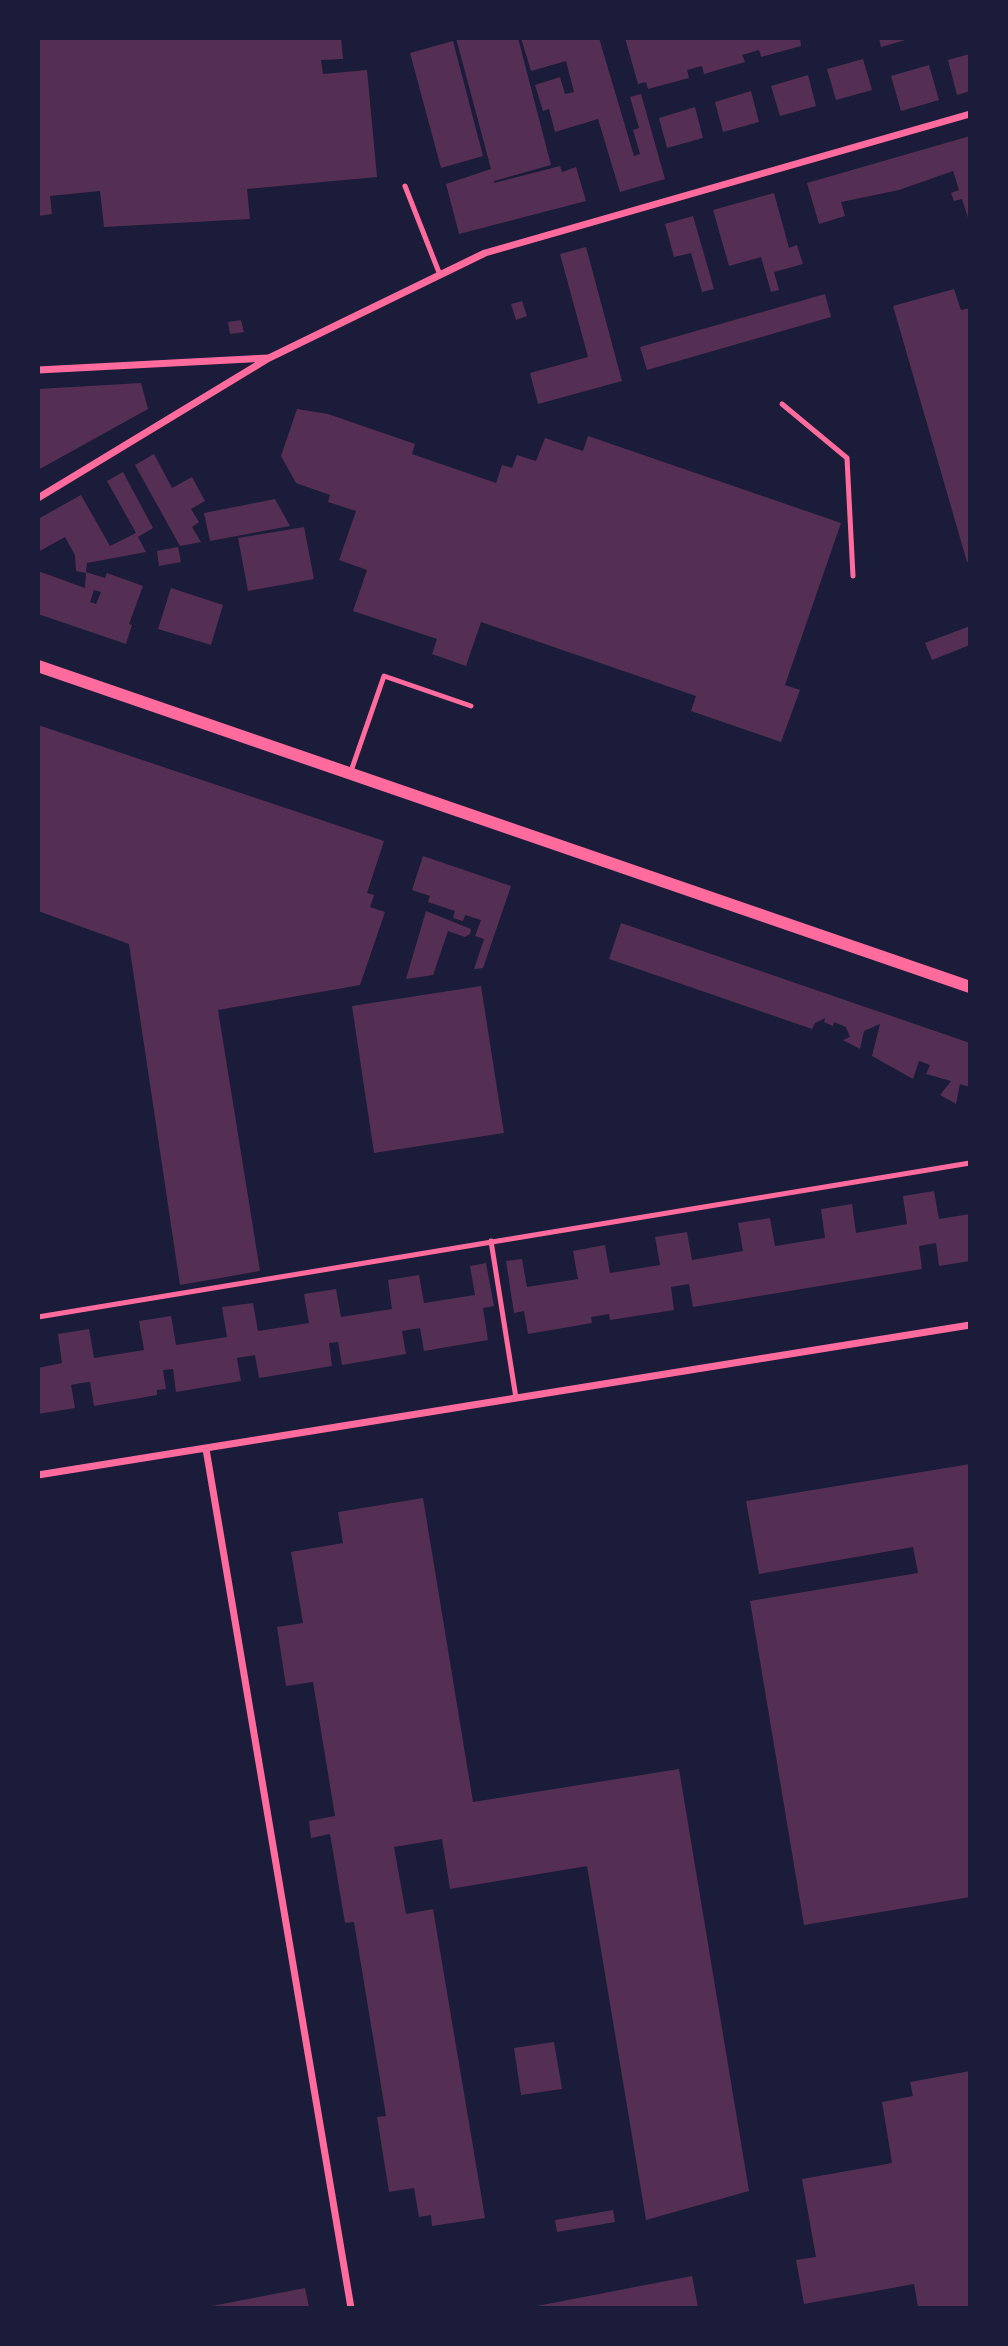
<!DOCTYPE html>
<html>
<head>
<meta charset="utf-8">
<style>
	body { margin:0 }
	#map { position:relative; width:1008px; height:2346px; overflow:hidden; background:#1b1b3a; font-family:"Public Sans",sans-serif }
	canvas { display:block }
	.frame { position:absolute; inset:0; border:40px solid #1b1b3a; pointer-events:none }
</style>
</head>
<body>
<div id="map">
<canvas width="1008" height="2346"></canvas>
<div class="frame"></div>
</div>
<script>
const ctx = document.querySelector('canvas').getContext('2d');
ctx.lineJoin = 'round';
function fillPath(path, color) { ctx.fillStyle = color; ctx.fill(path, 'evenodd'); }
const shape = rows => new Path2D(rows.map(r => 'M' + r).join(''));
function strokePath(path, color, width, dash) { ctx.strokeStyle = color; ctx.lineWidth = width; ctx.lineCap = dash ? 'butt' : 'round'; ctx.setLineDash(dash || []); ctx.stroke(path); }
const building = shape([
	[38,38,341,38,343,59,321,60,323,74,367,70,377,177,247,189,250,219,104,227,100,191,50,196,52,214,38,216],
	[456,38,518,38,551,165,494,181,494,183,560,166,562,172,576,167,586,201,459,234,446,184,491,169],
	[521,38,599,38,634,156,640,154,633,130,639,128,630,97,641,94,665,179,620,192,598,119,555,132,549,109,543,111,535,85,560,77,565,94,574,92,566,61,531,71],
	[625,38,800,38,801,46,761,57,759,50,742,55,745,62,704,74,702,66,687,70,689,78,648,89,646,82,638,84],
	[879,38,909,38,909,39,881,47],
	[453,41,483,156,441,168,410,53],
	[970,54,970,91,957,95,948,60],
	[863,59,872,90,836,100,827,69],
	[929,65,939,100,901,111,891,76],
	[808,75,816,106,780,116,771,86],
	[751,91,759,122,723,132,715,102],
	[695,107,703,138,667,148,659,118],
	[970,136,970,224,962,199,954,201,951,193,959,190,953,171,899,190,841,202,845,216,819,224,807,183],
	[774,193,789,248,797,245,803,264,774,272,779,290,771,292,761,257,729,266,713,210],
	[693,216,714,289,702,292,691,253,674,257,665,224],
	[586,247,622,381,538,404,530,373,588,357,560,254],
	[954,289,961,310,970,308,970,561,967,562,893,306],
	[825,294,831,317,647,370,640,347],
	[522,301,527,316,516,320,511,304],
	[241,320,244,332,230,334,228,322],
	[141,383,148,409,38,470,38,389],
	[297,409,328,414,415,444,412,454,496,483,502,465,512,468,517,455,536,461,545,438,583,451,588,436,841,523,785,685,800,690,781,742,691,711,696,696,481,622,466,666,432,654,437,639,353,611,367,570,339,560,356,511,328,502,330,495,296,483,281,456],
	[154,454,172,488,192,477,205,501,191,509,199,522,192,527,201,542,180,546,135,465],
	[123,472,153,528,138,537,146,552,87,563,86,572,105,578,107,573,143,586,129,624,132,625,126,644,38,614,38,571,85,588,86,573,76,571,75,555,65,537,38,552,38,519,81,495,110,546,136,533,107,481],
	[94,590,101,592,96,604,90,602],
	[275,499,290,526,210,541,204,513],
	[304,527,314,579,248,591,238,538],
	[178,547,181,562,159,566,157,551],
	[171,588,223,605,211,645,158,629],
	[970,626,970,645,932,660,925,643],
	[38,725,384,841,367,893,374,895,370,907,385,912,360,985,218,1010,260,1271,180,1285,129,944,38,911],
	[423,856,511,886,483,968,474,969,484,939,475,936,481,920,465,915,463,921,453,918,455,911,428,902,430,896,412,890],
	[426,911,471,929,470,934,465,937,448,931,433,975,406,979],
	[621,923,970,1043,970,1087,960,1084,956,1104,940,1095,951,1081,926,1074,930,1065,919,1061,913,1079,872,1056,880,1024,864,1031,860,1049,843,1040,850,1037,846,1027,834,1022,833,1026,824,1022,825,1018,815,1023,812,1029,609,959],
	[481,986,504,1133,374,1153,352,1006],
	[934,1191,939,1219,970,1214,970,1261,939,1266,936,1243,919,1246,922,1269,693,1307,689,1284,671,1287,674,1310,610,1320,609,1314,591,1317,592,1323,528,1334,524,1311,514,1313,506,1261,522,1259,527,1287,578,1279,573,1251,605,1245,610,1273,660,1265,655,1237,687,1232,692,1260,743,1251,738,1223,770,1218,775,1246,825,1238,821,1209,852,1204,856,1233,907,1224,903,1196],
	[486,1263,494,1306,483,1308,488,1340,424,1351,420,1328,402,1331,406,1354,342,1365,338,1342,329,1343,332,1366,259,1378,255,1355,237,1358,241,1381,176,1392,173,1369,163,1370,166,1389,157,1390,157,1395,94,1406,90,1382,81,1383,71,1385,75,1408,38,1414,38,1368,62,1363,58,1334,89,1329,94,1358,144,1350,139,1321,171,1316,176,1345,227,1337,222,1307,253,1303,258,1331,309,1323,304,1294,336,1289,341,1317,392,1309,388,1280,419,1275,424,1303,475,1295,470,1266],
	[970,1464,970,1897,804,1925,750,1601,918,1573,913,1547,759,1574,746,1501],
	[423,1498,473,1802,679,1769,749,2191,646,2220,587,1866,450,1889,442,1839,394,1847,406,1914,433,1909,485,2218,432,2226,431,2215,419,2217,414,2188,389,2192,377,2117,386,2116,354,1922,345,1923,330,1834,311,1838,309,1821,335,1816,313,1682,286,1686,277,1627,303,1623,291,1552,343,1543,338,1512],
	[554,2042,562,2089,521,2095,514,2048],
	[970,2071,970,2307,918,2307,914,2284,804,2304,796,2260,816,2257,802,2179,892,2163,882,2102,913,2096,910,2082],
	[613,2210,615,2222,557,2232,555,2220],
	[692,2276,698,2307,537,2307,537,2306],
	[305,2288,309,2307,213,2307,212,2306]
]);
const service = shape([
	[405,186,440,275],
	[782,404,847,458,853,576],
	[350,774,384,676,471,706],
	[491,1241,516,1398],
	[38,1317,970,1163]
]);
const minor = shape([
	[38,370,268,358],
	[38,498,269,358,485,253,970,114],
	[206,1449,351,2308],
	[38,1475,970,1325]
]);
const tertiary = shape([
	[38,666,970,987]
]);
fillPath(building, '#542f53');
strokePath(service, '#ff6b9d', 5);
strokePath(minor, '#ff6b9d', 7);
strokePath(tertiary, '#ff6b9d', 12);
</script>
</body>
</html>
